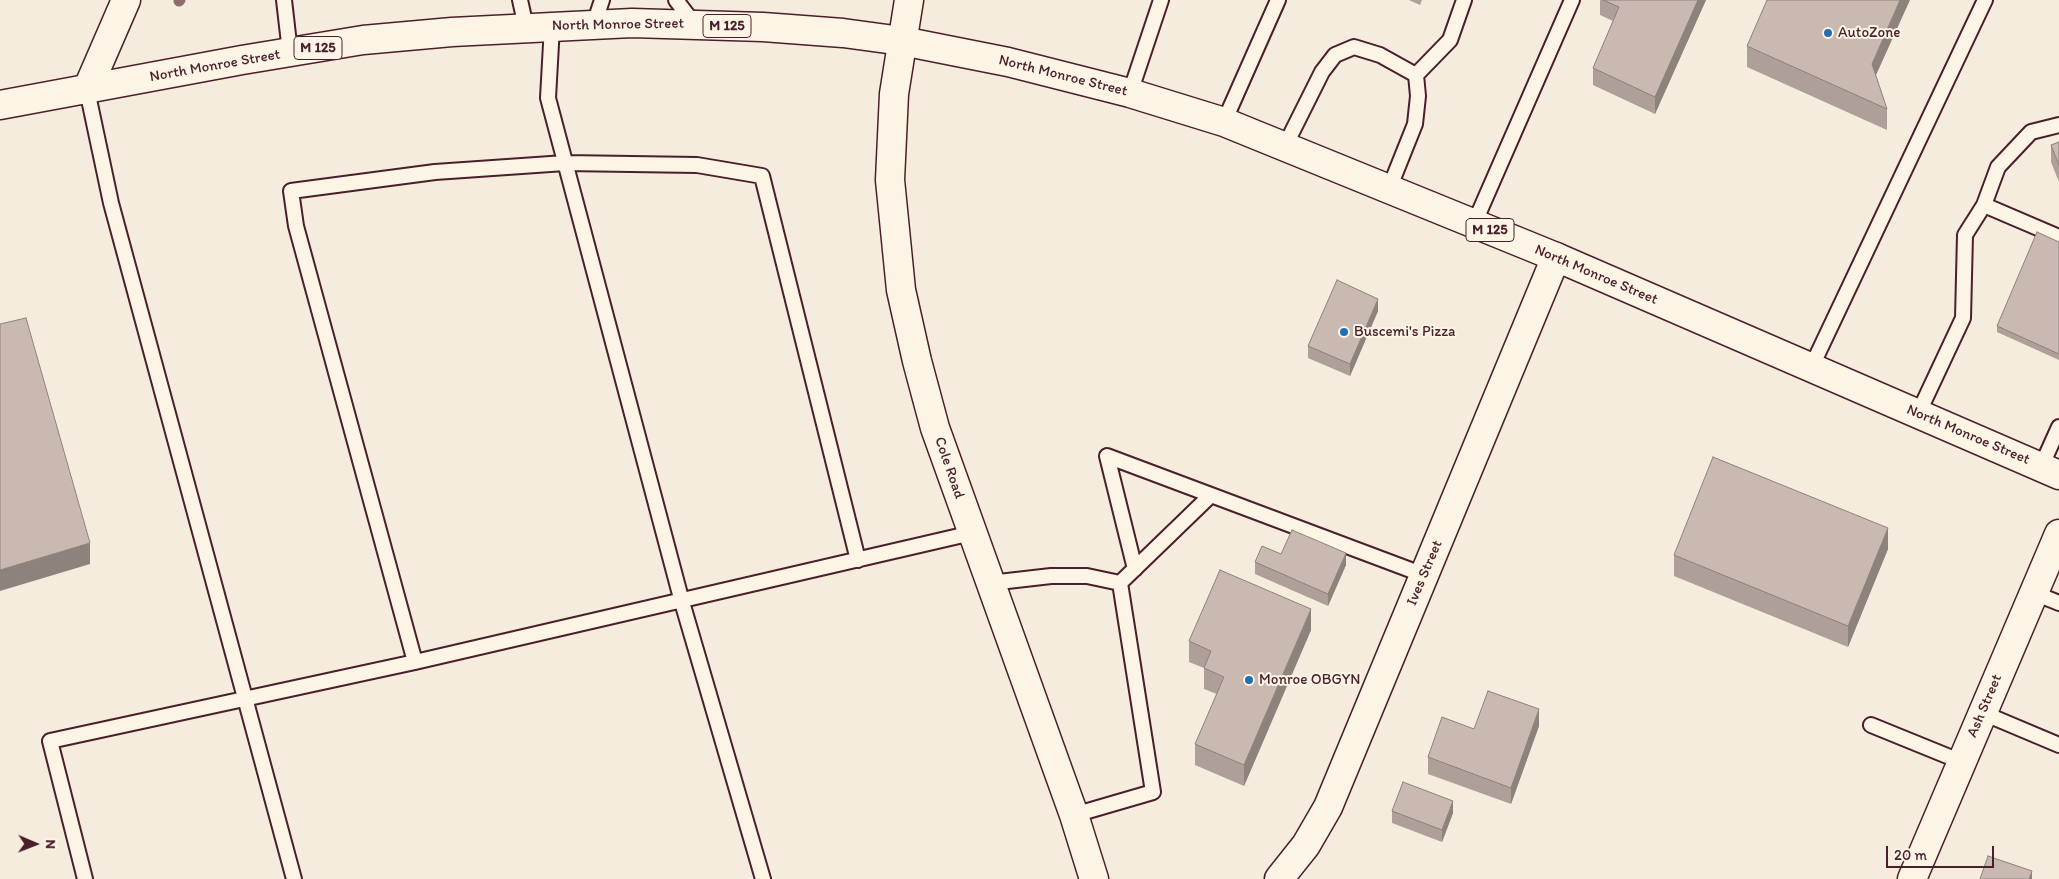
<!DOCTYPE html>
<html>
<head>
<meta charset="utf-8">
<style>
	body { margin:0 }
	#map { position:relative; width:2059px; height:879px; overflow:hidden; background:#f5ecde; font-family:Itim,sans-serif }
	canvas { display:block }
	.north { position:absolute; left:10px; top:819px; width:50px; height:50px; -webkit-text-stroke:4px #fcf5e5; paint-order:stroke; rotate:91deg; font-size:14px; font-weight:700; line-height:20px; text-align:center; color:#4a1f2b }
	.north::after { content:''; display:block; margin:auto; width:18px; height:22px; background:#4a1f2b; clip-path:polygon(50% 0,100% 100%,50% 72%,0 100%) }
	.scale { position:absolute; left:1886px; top:846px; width:108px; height:22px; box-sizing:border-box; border:2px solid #4a1f2b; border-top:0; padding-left:6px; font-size:15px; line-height:18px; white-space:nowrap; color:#4a1f2b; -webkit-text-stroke:4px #fcf5e5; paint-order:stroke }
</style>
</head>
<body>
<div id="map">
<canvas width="2059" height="879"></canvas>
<div class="north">N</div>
<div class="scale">20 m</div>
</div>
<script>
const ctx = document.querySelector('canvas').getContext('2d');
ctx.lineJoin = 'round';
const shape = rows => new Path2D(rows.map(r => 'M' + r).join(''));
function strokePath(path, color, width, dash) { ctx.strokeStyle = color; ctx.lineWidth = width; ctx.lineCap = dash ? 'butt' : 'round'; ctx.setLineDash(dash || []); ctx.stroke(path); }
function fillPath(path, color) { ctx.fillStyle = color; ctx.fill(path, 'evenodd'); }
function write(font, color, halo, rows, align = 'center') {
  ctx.font = font + ' Itim,sans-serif'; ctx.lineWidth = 4; ctx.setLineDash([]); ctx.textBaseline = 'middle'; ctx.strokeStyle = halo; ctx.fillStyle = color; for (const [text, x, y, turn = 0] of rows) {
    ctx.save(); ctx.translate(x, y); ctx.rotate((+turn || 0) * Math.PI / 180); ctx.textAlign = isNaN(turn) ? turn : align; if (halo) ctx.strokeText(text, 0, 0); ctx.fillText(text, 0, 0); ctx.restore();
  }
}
const stream = shape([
	[179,1,180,0]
]);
const service = shape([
	[284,0,290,52],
	[520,0,526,27],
	[676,0,695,25],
	[594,24,602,0],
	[552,26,548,98,682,602,763,879],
	[1416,75,1450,40,1464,0],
	[87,90,111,203,294,879],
	[1130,93,1161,0],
	[1224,122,1278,0],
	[1285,146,1322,72,1335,55,1354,47,1380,55,1416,75,1418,96,1415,124,1389,189],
	[1984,205,2059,237],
	[1474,224,1572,0],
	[1811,368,1985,0],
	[1918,414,1963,318,1965,235,1984,205,1998,167,2031,132,2059,125],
	[2041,467,2059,427],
	[1135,569,1107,456,1211,495],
	[990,583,1051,576,1087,576,1120,583],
	[2034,593,2059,603],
	[415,662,296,226,291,191,435,172,565,163,697,165,762,176,858,560],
	[1983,713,2059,745],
	[1871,725,1962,762],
	[1074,815,1153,792,1120,583,1211,495,1424,575],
	[85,879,50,741,415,662,972,533]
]);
const minor = shape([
	[87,90,126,0],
	[1279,879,1306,845,1328,807,1556,257],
	[1912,879,2059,534]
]);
const tertiary = shape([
	[909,0,894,94,890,180,901,290,917,361,935,428,1074,815,1094,879]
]);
const primary = shape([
	[0,105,242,60,363,40,452,32,632,23,763,27,843,33,902,41,1008,62,1130,93,1224,122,1556,257,2059,475]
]);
const wall = shape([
	[1409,0,1422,0,1420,5],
	[1600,0,1706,0,1655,114,1593,85,1593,68,1613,21,1600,15],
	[1747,46,1876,76,1887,109,1887,130,1747,67],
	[2059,142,2059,182,2051,162,2051,145],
	[2059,242,2059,360,1997,332,1997,326],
	[1378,311,1350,376,1308,358,1308,346],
	[1888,549,1848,647,1674,576,1674,555],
	[1281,554,1346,565,1328,606,1255,574,1255,562],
	[1311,630,1244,786,1195,765,1195,744,1217,694,1204,689,1204,668,1189,662,1189,641],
	[1539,726,1511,804,1428,774,1428,757,1474,729],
	[1392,811,1453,813,1442,842,1392,823]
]);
const shadedWall = shape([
	[1698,0,1706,0,1655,114,1655,97],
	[1900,0,1910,0,1872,84,1872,64],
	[1378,299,1378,311,1350,376,1350,364],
	[1888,528,1888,549,1848,647,1848,626],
	[90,543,90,564,0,591,0,570],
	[1346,553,1346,565,1328,606,1328,594],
	[1311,609,1311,630,1244,786,1244,765],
	[1539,709,1539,726,1511,804,1511,788],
	[1453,801,1453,813,1442,842,1442,830],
	[2032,871,2032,879,2029,879]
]);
const building = shape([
	[1603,0,1698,0,1655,97,1593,68,1619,7,1603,0],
	[1767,0,1900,0,1872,64,1887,109,1747,46,1767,0],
	[2059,142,2059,165,2051,145,2059,142],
	[2037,232,2059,242,2059,354,1997,326,2037,232],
	[1337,280,1378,299,1350,364,1308,346,1337,280],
	[26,318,90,543,0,570,0,324,26,318],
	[1713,457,1888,528,1848,626,1674,555,1713,457],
	[1292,530,1346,553,1328,594,1255,562,1262,546,1281,554,1292,530],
	[1220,570,1311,609,1244,765,1195,744,1224,677,1204,668,1211,651,1189,641,1220,570],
	[1488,691,1539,709,1511,788,1428,757,1442,717,1474,729,1488,691],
	[1403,782,1453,801,1442,830,1392,811,1403,782],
	[1988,856,2032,871,2029,879,1980,879,1988,856]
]);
const markers = [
	[1828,33,5,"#1f6fb2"],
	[1344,332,5,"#1f6fb2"],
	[1249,680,5,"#1f6fb2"]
];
const shields = [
	[727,26,48],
	[318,48,48],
	[1490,230,48]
];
const shieldNames = [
	["M 125",727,26],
	["M 125",318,48],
	["M 125",1490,230]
];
const streetNames = [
	["North Monroe Street",618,25,-1],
	["North Monroe Street",215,66,-10],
	["North Monroe Street",1063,76,14],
	["North Monroe Street",1596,275,23],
	["North Monroe Street",1968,435,23],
	["Cole Road",949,468,71],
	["Ives Street",1425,573,-67],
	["Ash Street",1985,706,-67]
];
const poiNames = [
	["AutoZone",1838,33],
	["Buscemi's Pizza",1354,332],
	["Monroe OBGYN",1259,680]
];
strokePath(stream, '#8c6e70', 11);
strokePath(service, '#4a1f2b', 18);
strokePath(minor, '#4a1f2b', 31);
strokePath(tertiary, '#4a1f2b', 31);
strokePath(primary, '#4a1f2b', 31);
strokePath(service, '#fcf5e5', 14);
strokePath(minor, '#fcf5e5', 28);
strokePath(tertiary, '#fcf5e5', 28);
strokePath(primary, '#fcf5e5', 28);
fillPath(wall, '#ae9f98');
fillPath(shadedWall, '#8d827c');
fillPath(building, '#cab9b1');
strokePath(building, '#8d827c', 1);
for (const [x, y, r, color] of markers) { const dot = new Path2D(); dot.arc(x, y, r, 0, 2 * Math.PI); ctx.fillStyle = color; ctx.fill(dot); strokePath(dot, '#fcf5e5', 2); }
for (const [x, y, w] of shields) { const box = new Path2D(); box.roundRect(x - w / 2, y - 11.5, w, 23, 4); ctx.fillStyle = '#fcf5e5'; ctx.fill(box); strokePath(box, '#4a1f2b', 1); }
write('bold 14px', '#4a1f2b', null, shieldNames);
write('15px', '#4a1f2b', '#fcf5e5', streetNames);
write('15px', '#4a1f2b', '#fcf5e5', poiNames, 'left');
</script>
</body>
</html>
